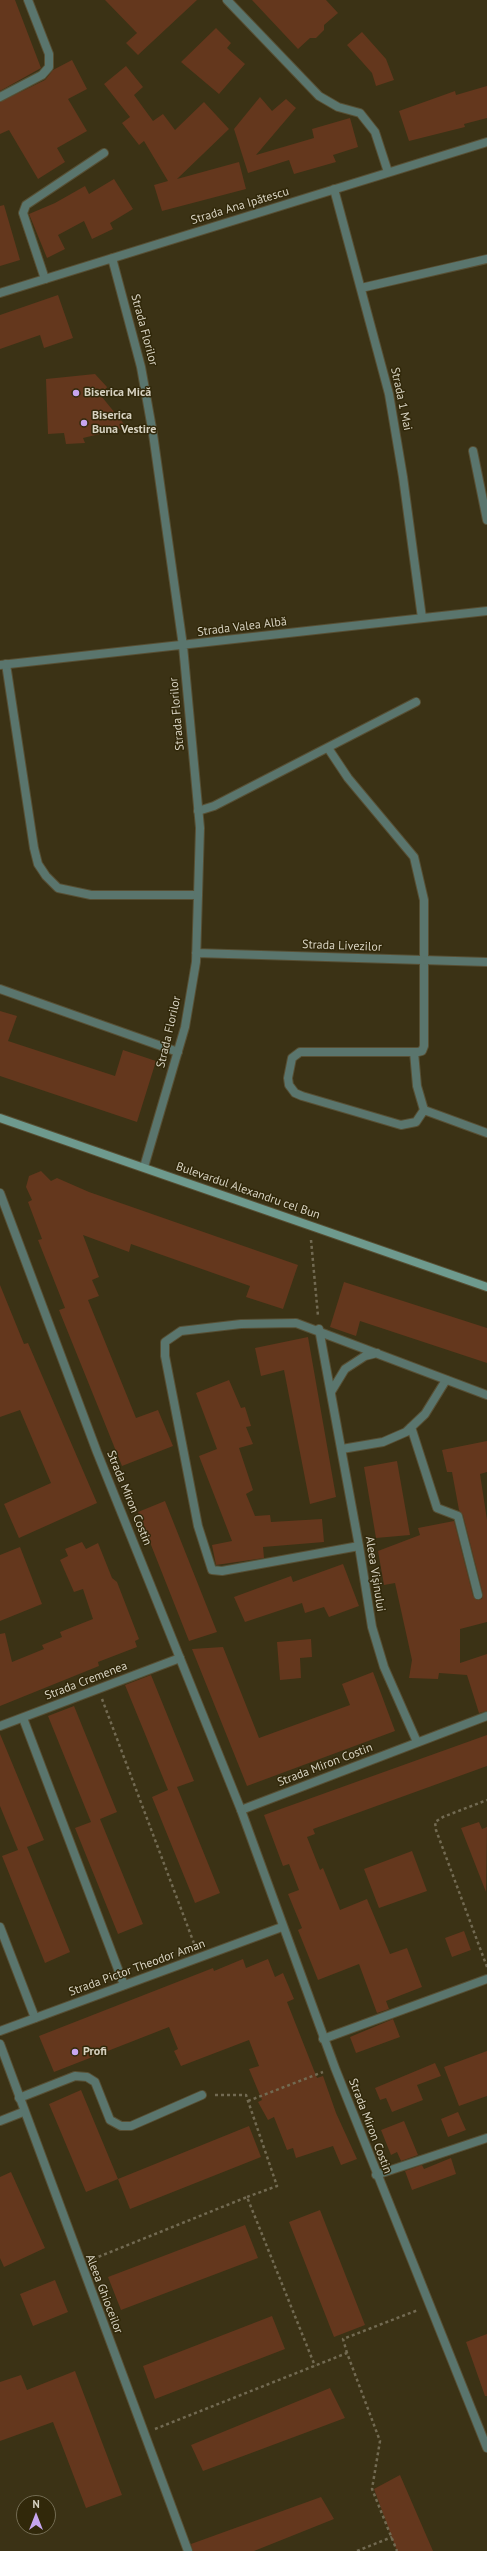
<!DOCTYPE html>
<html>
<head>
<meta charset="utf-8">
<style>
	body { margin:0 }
	#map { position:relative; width:487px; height:2551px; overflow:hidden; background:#3b3215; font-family:"PT Sans",sans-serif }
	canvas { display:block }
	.north { position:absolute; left:16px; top:2495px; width:40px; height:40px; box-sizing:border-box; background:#31280a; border:1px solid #736c53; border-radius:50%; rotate:0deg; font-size:11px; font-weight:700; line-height:16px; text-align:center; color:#d7d2c1 }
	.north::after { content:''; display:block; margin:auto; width:14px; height:18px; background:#c7a6ef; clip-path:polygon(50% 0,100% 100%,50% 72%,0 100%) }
</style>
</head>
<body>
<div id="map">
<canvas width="487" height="2551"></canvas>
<div class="north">N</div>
</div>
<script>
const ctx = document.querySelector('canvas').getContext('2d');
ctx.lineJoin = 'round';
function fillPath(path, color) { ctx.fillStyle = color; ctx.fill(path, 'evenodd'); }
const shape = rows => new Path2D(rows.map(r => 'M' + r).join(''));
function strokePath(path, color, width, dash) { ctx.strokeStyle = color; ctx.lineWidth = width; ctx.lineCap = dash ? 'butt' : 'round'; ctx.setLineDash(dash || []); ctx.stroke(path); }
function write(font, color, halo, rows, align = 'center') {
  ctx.font = font + ' "PT Sans",sans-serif'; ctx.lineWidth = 3; ctx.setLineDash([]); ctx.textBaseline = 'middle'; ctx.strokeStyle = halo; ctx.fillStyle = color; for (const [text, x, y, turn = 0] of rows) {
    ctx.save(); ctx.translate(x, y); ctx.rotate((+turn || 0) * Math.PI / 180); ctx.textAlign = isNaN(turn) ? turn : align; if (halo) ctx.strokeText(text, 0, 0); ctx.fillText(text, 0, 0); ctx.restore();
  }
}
const building = shape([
	[0,0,15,0,41,68,0,91],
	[105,0,197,0,138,55,126,43,137,33],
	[252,0,326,0,338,13,324,25,324,30,316,38,310,38,298,49],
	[216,28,231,43,227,48,245,64,219,94,181,62],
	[362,32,386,59,394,80,376,86,372,73,347,45],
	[72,60,87,89,68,99,87,131,57,148,65,162,38,179,9,130,0,134,0,102,45,80,53,70],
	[126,66,143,87,134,95,153,121,163,114,175,130,204,102,229,129,177,179,239,162,246,189,162,211,154,185,168,181,144,141,139,145,122,123,130,117,104,84],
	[487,86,487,118,464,124,465,127,409,141,399,111,455,91,456,95],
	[260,97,272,111,286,99,296,108,256,155,314,138,312,129,350,118,358,147,333,155,336,162,294,174,289,160,248,173,234,129],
	[114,179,133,209,110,223,113,229,92,239,84,221,58,235,65,249,47,258,29,214,55,203,85,186,89,194],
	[4,205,20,260,0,266,0,206],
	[58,295,73,338,44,348,40,335,0,349,0,315],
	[95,374,107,387,102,397,133,435,113,426,108,432,83,438,85,443,66,444,64,433,48,434,46,379],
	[0,1011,17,1016,8,1041,115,1076,123,1050,156,1061,137,1122,0,1076],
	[41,1171,51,1181,57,1178,89,1192,298,1265,283,1309,246,1297,250,1286,131,1244,129,1252,83,1235,99,1277,92,1280,99,1296,88,1300,136,1418,158,1410,173,1446,122,1466,59,1310,65,1308,38,1240,42,1239,28,1202,32,1200,26,1187,29,1176],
	[344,1282,487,1328,487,1363,360,1321,356,1336,330,1327],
	[0,1285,24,1344,28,1343,97,1503,19,1538,4,1504,51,1483,20,1410,0,1417],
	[308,1337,336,1497,310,1504,284,1370,261,1376,255,1348],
	[229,1380,241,1408,245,1407,251,1426,246,1427,253,1444,239,1448,253,1490,246,1494,255,1516,270,1515,271,1522,322,1519,324,1542,263,1547,264,1558,216,1565,212,1545,232,1541,199,1456,217,1449,196,1393],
	[487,1441,487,1472,480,1474,487,1520,487,1622,460,1629,460,1663,487,1654,487,1711,479,1713,467,1675,439,1673,438,1679,409,1678,412,1660,395,1583,384,1585,378,1551,420,1535,418,1528,454,1521,473,1596,477,1600,482,1599,483,1594,463,1515,459,1510,452,1472,447,1472,442,1450],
	[397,1461,410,1535,376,1538,364,1467],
	[165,1501,217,1632,189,1641,138,1512],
	[82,1542,86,1549,98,1543,112,1578,117,1582,139,1639,135,1641,137,1647,98,1662,99,1666,0,1706,0,1634,5,1633,12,1662,44,1649,42,1645,62,1637,60,1632,93,1619,83,1589,74,1592,60,1560,68,1556,65,1549],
	[20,1547,42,1604,0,1621,0,1555],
	[343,1564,359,1606,329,1617,324,1607,305,1613,302,1603,245,1622,234,1597,291,1576,293,1582],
	[311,1639,312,1657,300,1658,301,1678,280,1680,277,1642],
	[223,1647,259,1738,350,1705,342,1684,373,1672,395,1731,247,1786,192,1649],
	[151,1675,194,1781,177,1787,220,1893,195,1903,152,1797,168,1790,125,1685],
	[74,1706,117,1812,100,1819,143,1924,118,1934,75,1828,91,1822,48,1716],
	[0,1734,44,1840,27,1847,70,1952,45,1963,2,1856,18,1850,0,1806],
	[487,1735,487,1766,313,1829,315,1834,307,1837,320,1870,323,1868,340,1910,367,1899,390,1954,407,1948,422,1987,386,2001,389,2009,377,2013,359,1964,318,1980,298,1930,302,1928,288,1894,299,1890,289,1864,283,1866,264,1815],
	[479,1822,482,1829,487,1827,486,1892,461,1828],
	[412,1851,427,1891,379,1908,364,1869],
	[464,1931,471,1950,452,1957,445,1938],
	[243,1959,246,1968,268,1959,275,1977,283,1973,294,1999,287,2002,317,2078,323,2076,336,2113,357,2159,341,2165,333,2146,296,2158,293,2148,287,2150,274,2117,268,2120,258,2102,262,2100,249,2069,259,2066,249,2040,181,2066,174,2051,178,2049,169,2027,54,2072,39,2036,213,1968,214,1971],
	[393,2019,400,2037,356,2053,350,2037],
	[487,2051,487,2096,459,2106,444,2067],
	[435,2063,441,2076,417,2085,423,2100,392,2112,386,2098,380,2100,375,2088],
	[81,2090,118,2179,86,2192,49,2104],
	[458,2112,466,2130,448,2137,441,2119],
	[404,2121,418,2155,401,2161,397,2152,391,2155,381,2130],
	[249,2126,261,2157,130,2209,118,2179],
	[451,2158,456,2174,412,2190,405,2171,422,2165,424,2169],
	[11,2172,45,2248,4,2267,0,2258,0,2177],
	[320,2210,365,2325,334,2337,289,2222],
	[245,2225,258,2258,121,2310,108,2277],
	[55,2280,68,2312,33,2326,20,2294],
	[272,2316,285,2349,155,2399,143,2366],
	[487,2334,487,2396,485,2396,466,2342],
	[75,2371,122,2495,86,2508,53,2422,0,2441,0,2382,21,2375,27,2390],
	[330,2388,345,2418,203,2471,191,2445],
	[400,2475,433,2551,397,2551,374,2489],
	[321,2497,334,2519,254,2551,193,2551,191,2544]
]);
const path = shape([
	[311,1240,318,1316],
	[102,1699,195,1946],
	[487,1967,436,1830,435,1822,443,1817,487,1800],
	[215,2095,246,2095,277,2186,247,2197],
	[248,2101,323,2072],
	[93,2259,247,2197,315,2366],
	[347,2353,343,2339,418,2310],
	[155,2429,347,2353,380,2441,372,2489,397,2551],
	[357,2551,392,2537]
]);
const service = shape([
	[0,97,42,75,49,67,49,54,28,0],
	[45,279,23,213,26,205,104,153],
	[473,451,487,520],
	[6,664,34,848,38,864,46,876,58,888,91,895,198,895],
	[328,748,348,778,414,857,424,900,424,1046,422,1051,418,1052,300,1052,292,1058,288,1078,289,1085,295,1093,302,1096,401,1125,416,1122,424,1110],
	[198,811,214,806,416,702],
	[0,989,178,1052],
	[414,1052,417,1086,424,1110,487,1133],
	[411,1427,437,1508,458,1516,478,1595],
	[342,1449,383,1442,406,1432,425,1414,446,1380],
	[23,1718,124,1985],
	[0,1927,35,2018],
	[323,2039,487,1979],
	[19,2098,75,2076,87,2077,95,2082,110,2120,121,2126,131,2126,202,2095]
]);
const minor = shape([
	[227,0,319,96,338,107,360,113,375,132,388,172],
	[334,189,389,394,403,477,422,618],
	[112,258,141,367,153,434,183,646,200,828,196,962,185,1027,144,1167],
	[361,288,487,259],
	[0,293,487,142],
	[0,665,487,611],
	[196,953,487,962],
	[319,1329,359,1546,372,1627,384,1667,417,1742],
	[331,1392,345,1369,365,1356,377,1353],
	[359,1546,222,1571,212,1570,198,1526,165,1356,165,1342,181,1331,241,1324,296,1323,487,1395],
	[0,1726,180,1658],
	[241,1810,487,1716],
	[0,2031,282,1927],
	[0,2044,188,2551],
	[0,2121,23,2112],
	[376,2175,487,2138]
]);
const tertiary = shape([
	[0,1193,97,1452,241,1810,335,2068,487,2448]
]);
const secondary = shape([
	[0,1118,487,1287]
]);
const markers = [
	[76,393,4,"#c7a6ef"],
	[84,423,4,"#c7a6ef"],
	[75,2052,4,"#c7a6ef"]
];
const streetNames = [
	["Strada Ana Ipătescu",240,206,-17],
	["Strada Florilor",144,330,75],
	["Strada 1 Mai",401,399,78],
	["Strada Valea Albă",242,627,-7],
	["Strada Florilor",177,714,-95],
	["Strada Livezilor",342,946,2],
	["Strada Florilor",169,1032,-77],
	["Bulevardul Alexandru cel Bun",248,1191,19],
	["Strada Miron Costin",129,1498,68],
	["Aleea Vișinului",375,1574,81],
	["Strada Cremenea",86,1681,-21],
	["Strada Miron Costin",325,1765,-21],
	["Strada Pictor Theodor Aman",137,1968,-20],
	["Strada Miron Costin",370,2126,69],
	["Aleea Ghioceilor",104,2294,69]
];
const poiNames = [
	["Biserica Mică",84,393],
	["Biserica",92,416],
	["Buna Vestire",92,430],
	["Profi",83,2052]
];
fillPath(building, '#64371d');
strokePath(service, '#574f34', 10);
strokePath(minor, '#574f34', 10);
strokePath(tertiary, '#574f34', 10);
strokePath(secondary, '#574f34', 10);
strokePath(path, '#726a52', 2.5, [3, 3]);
strokePath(service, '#5a756d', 8);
strokePath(minor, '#5a756d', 8);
strokePath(tertiary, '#5a756d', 8);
strokePath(secondary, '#6e9a8e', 8);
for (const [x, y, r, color] of markers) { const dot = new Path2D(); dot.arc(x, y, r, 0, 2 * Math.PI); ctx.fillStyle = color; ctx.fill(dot); strokePath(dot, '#31280a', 1.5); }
write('12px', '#d7d2c1', '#31280a', streetNames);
write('bold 12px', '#d7d2c1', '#31280a', poiNames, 'left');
</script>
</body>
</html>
